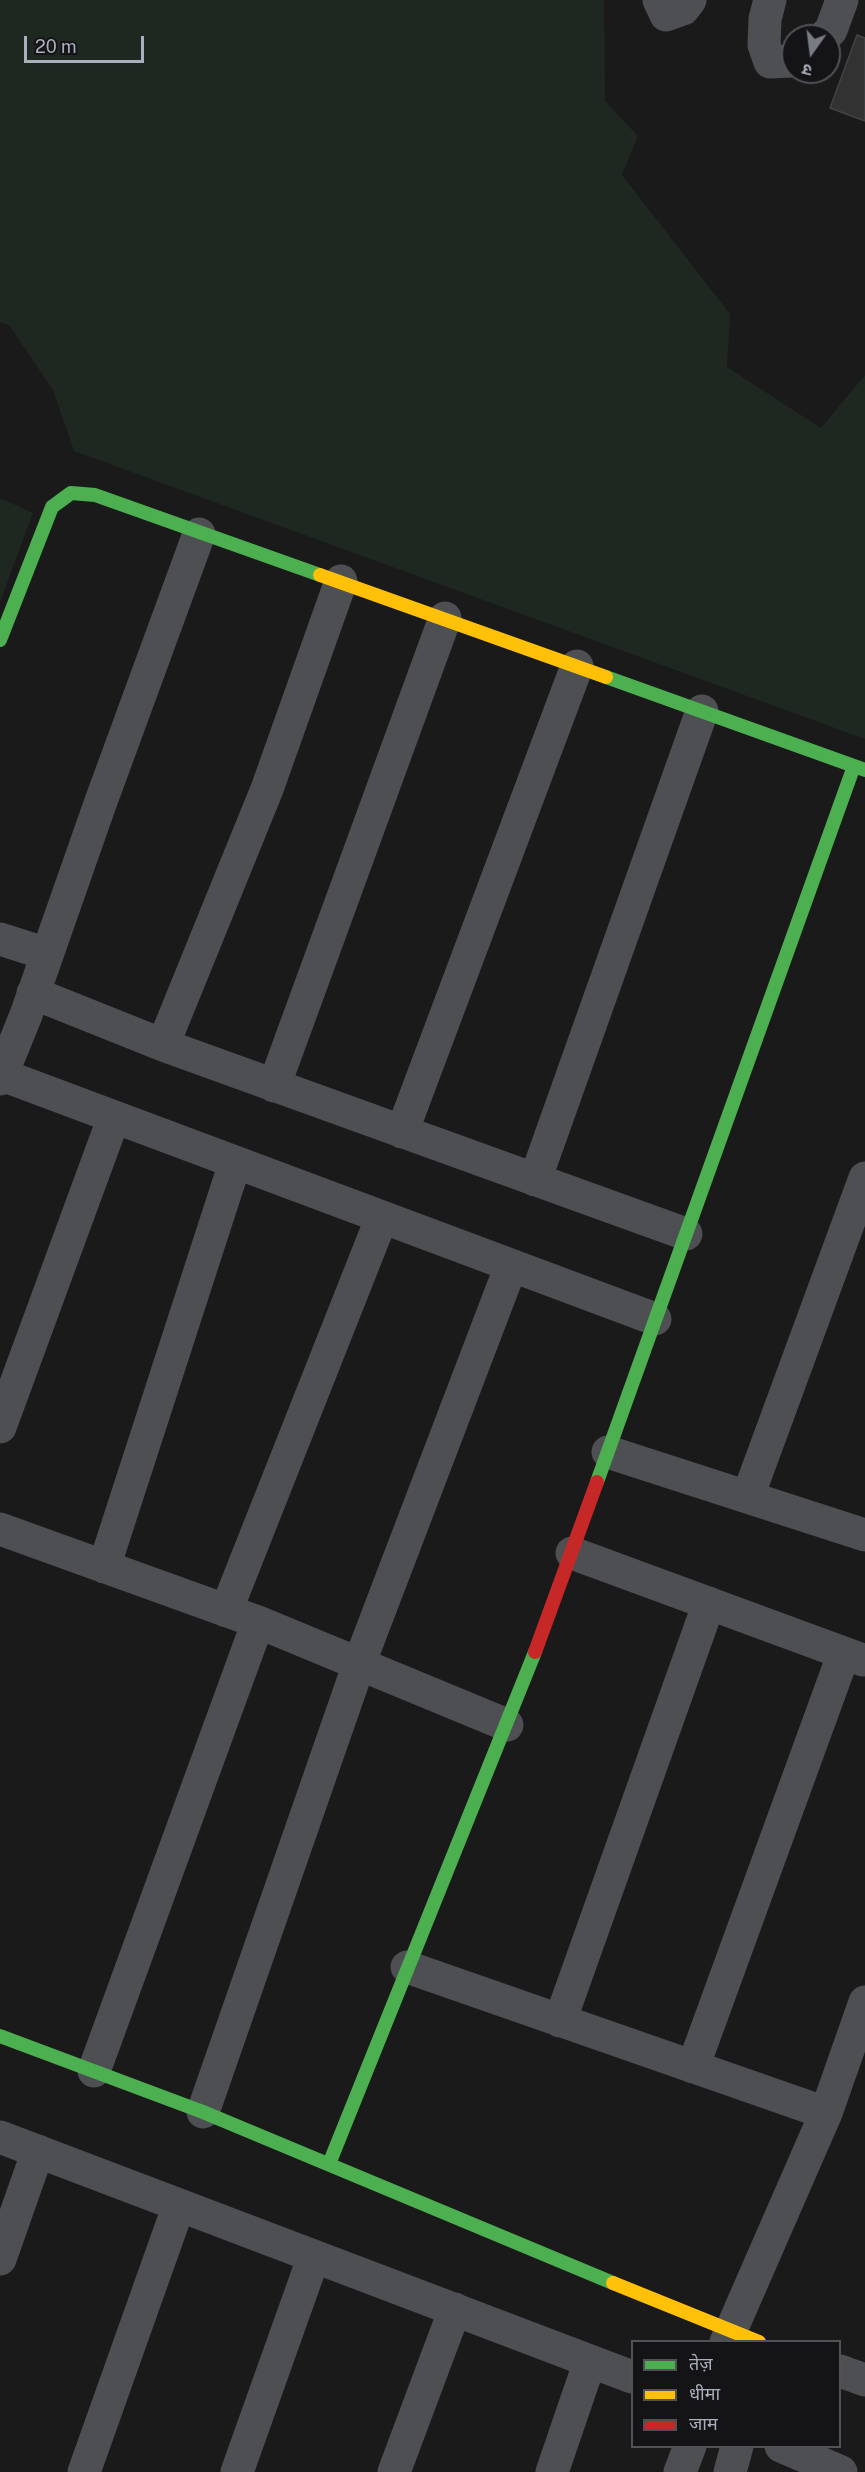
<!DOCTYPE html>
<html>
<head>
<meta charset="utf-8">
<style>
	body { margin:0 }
	#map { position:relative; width:865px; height:2472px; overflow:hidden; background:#1a1a1a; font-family:"Public Sans","Noto Sans Devanagari",sans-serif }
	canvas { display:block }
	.legend { position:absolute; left:631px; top:2340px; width:210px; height:108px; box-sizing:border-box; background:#141416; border:2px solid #505258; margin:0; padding:8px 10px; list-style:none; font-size:18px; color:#abafbb }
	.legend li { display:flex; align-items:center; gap:12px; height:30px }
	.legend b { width:30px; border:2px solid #505258 }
	.north { position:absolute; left:781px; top:24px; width:60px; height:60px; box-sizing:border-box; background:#141416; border:2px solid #505258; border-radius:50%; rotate:194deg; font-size:16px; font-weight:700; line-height:24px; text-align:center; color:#abafbb }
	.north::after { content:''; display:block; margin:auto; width:21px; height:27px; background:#787b83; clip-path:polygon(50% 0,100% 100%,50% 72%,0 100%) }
	.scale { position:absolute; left:24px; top:36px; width:120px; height:27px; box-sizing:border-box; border:3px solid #abafbb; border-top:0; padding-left:8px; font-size:18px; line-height:21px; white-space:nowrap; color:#abafbb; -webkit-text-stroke:4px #141416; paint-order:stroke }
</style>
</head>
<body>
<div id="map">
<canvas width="865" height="2472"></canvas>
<ul class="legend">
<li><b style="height:8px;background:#4caf50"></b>तेज़</li>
<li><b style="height:8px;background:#ffc107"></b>धीमा</li>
<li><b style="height:8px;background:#c62828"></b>जाम</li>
</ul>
<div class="north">उ</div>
<div class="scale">20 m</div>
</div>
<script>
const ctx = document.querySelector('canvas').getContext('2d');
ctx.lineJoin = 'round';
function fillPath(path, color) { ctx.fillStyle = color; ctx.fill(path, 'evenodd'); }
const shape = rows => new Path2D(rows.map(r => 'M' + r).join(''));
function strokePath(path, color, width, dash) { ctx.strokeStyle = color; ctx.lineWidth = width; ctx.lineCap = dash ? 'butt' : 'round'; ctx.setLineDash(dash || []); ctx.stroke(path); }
const green = shape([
	[0,0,604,0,605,101,638,136,622,175,730,314,727,367,821,428,865,375,865,739,74,451,53,390,9,325,0,322],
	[0,498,33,513,0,602]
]);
const building = shape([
	[857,35,865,38,865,121,830,108,857,35]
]);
const street = shape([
	[659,0,666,15,683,9,690,0],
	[770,0,765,19,764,45,770,62,793,61],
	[825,36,831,30,842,0],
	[0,939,47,954],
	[33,993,163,1045,686,1234],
	[163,1045,267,789,341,581],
	[2,1075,655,1319],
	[0,1079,26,1015,100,804,199,534],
	[274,1086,445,618],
	[402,1132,577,666],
	[535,1180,702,711],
	[0,1427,114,1117],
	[608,1452,865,1535],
	[748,1496,865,1178],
	[0,1529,258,1622,507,1725],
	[572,1553,863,1660],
	[104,1567,235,1163],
	[226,1611,382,1217],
	[407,1967,826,2113],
	[560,2021,709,1603],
	[693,2067,844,1653],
	[94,2071,258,1622],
	[203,2112,359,1664,511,1266],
	[0,2137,632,2377],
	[0,2259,38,2151],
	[726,2342,826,2113,865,2002],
	[840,2371,865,2380],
	[781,2446,841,2472],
	[84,2472,179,2205],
	[237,2472,314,2256],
	[394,2472,455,2309],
	[552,2472,590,2361],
	[680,2472,690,2446],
	[730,2472,737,2446]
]);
const fast = shape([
	[0,640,52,507,71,493,95,495,320,575],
	[606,677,865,770],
	[597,1482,854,766],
	[0,2036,203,2112,613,2283],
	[329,2164,535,1652]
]);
const slow = shape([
	[320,575,606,677],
	[613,2283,759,2342]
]);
const jam = shape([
	[535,1652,597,1482]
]);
fillPath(green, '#1f2721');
fillPath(building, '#323232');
strokePath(building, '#424346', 1.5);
strokePath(street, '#4e4f53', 33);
strokePath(fast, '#4caf50', 14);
strokePath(slow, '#ffc107', 14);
strokePath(jam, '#c62828', 14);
</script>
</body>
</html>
